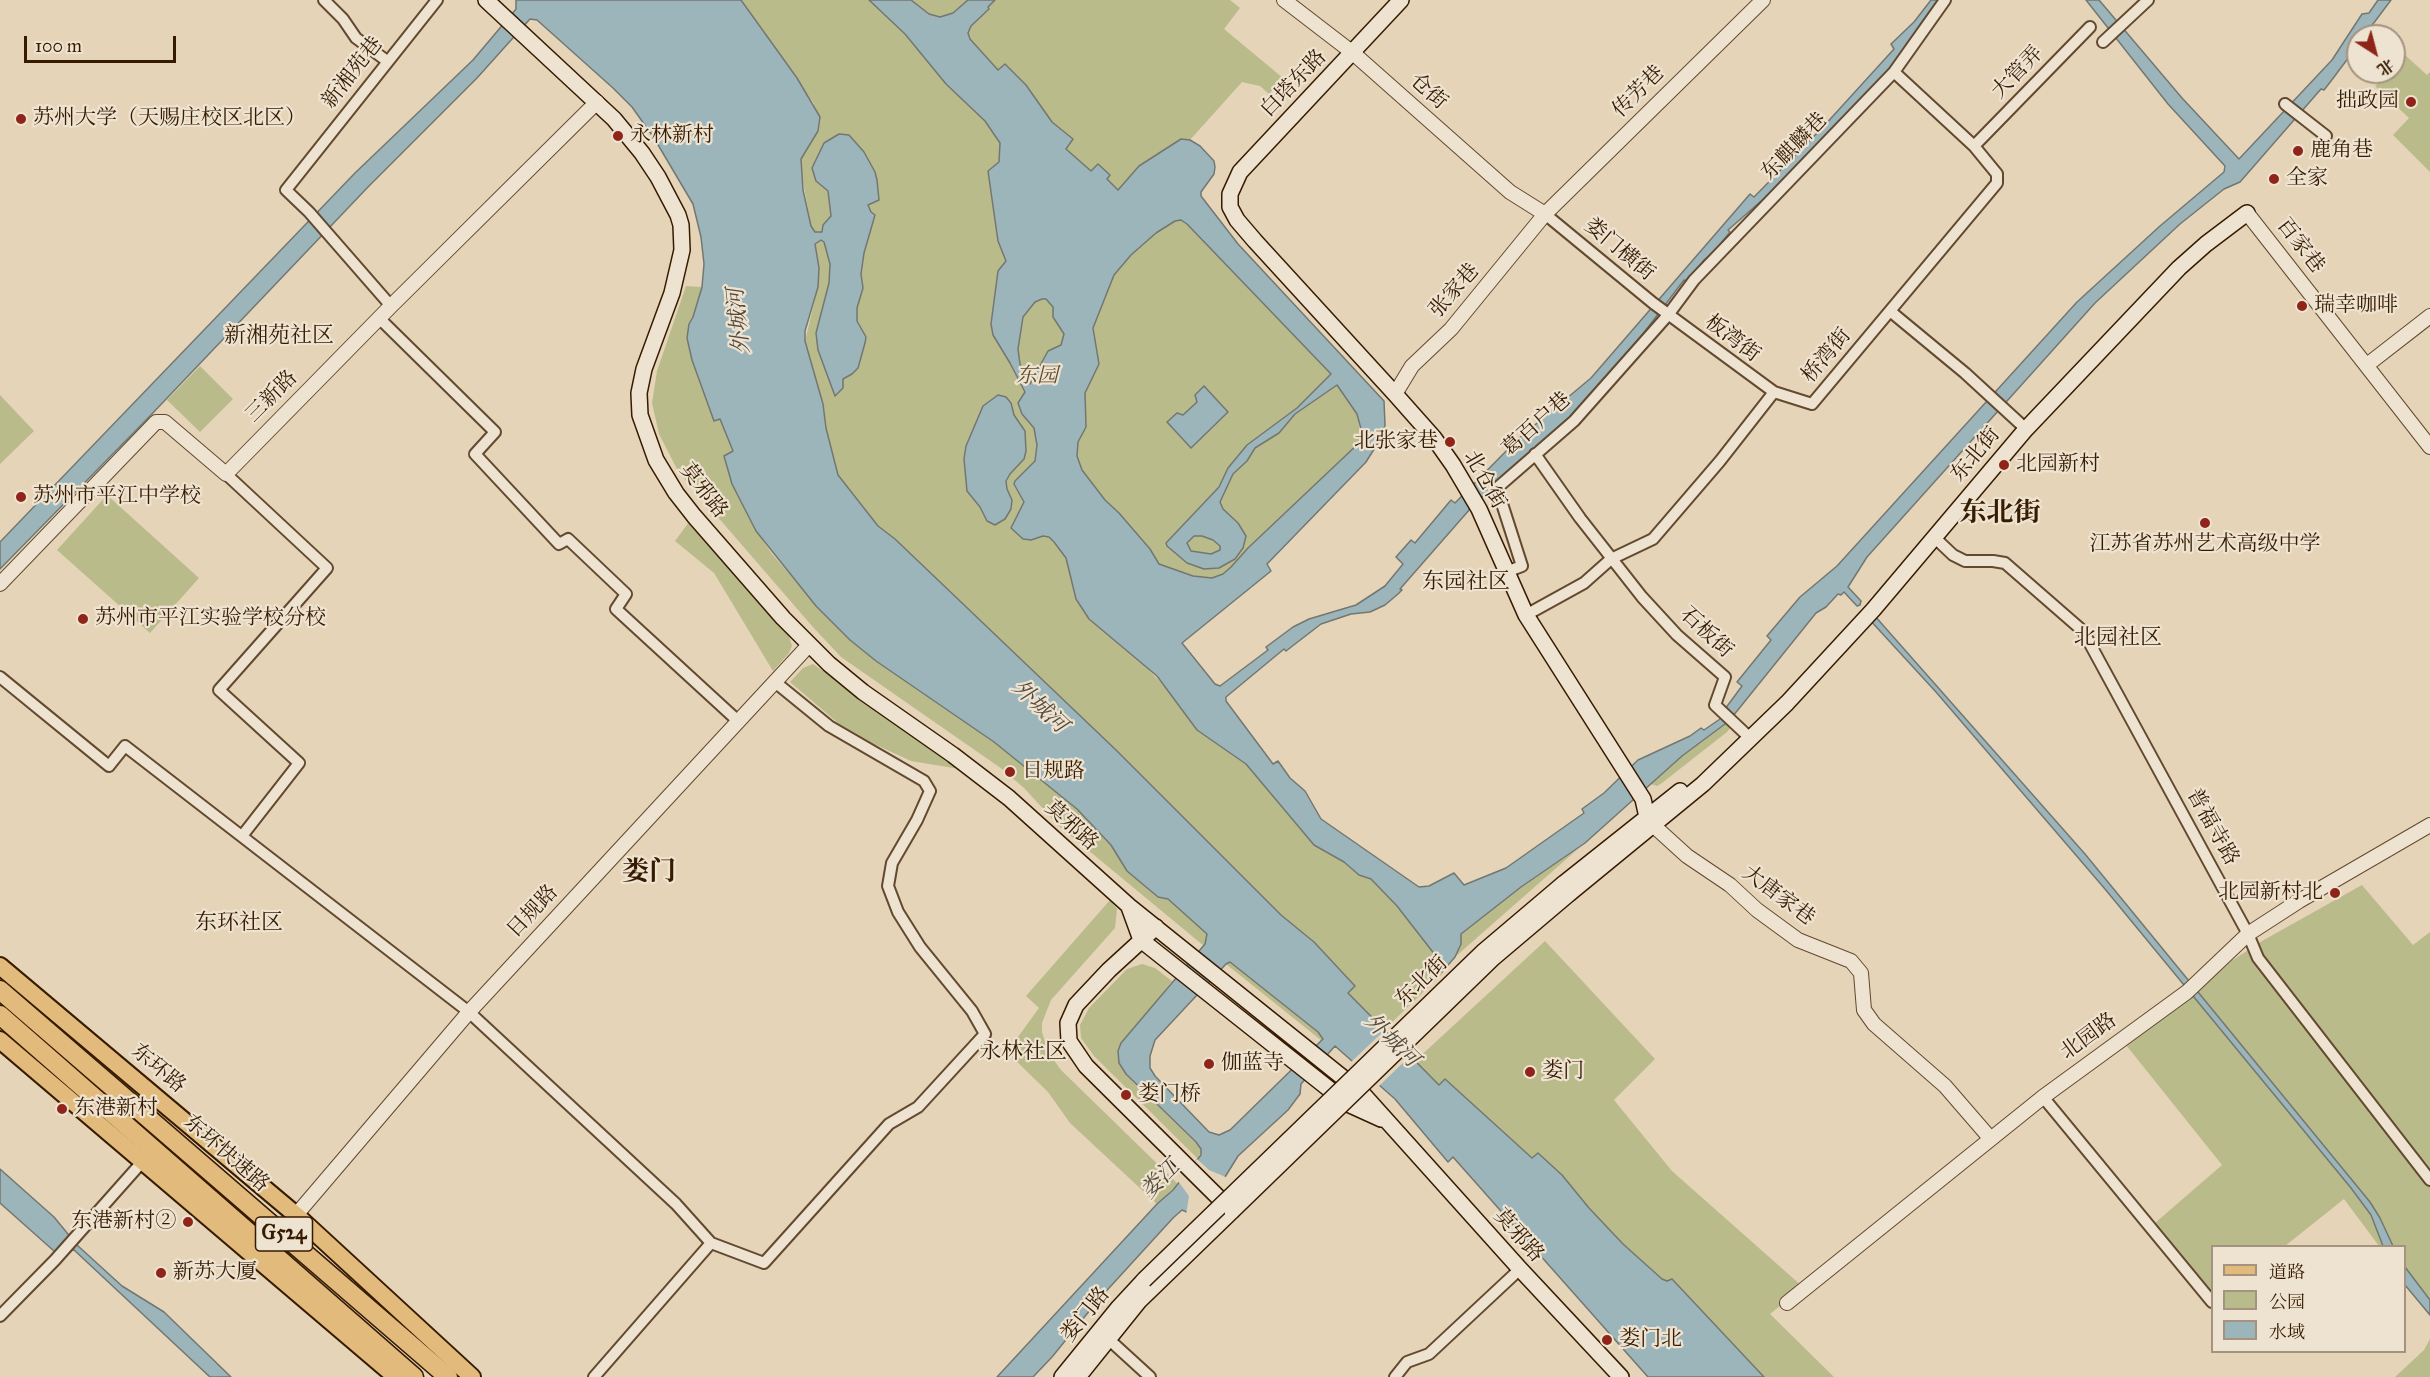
<!DOCTYPE html>
<html>
<head>
<meta charset="utf-8">
<style>
	body { margin:0 }
	#map { position:relative; width:2430px; height:1377px; overflow:hidden; background:#e5d4b8; font-family:"IM FELL Great Primer","Noto Serif SC",serif }
	canvas { display:block }
	.legend { position:absolute; left:2211px; top:1245px; width:195px; height:108px; box-sizing:border-box; background:#eee3d1; border:2px solid #a4937e; margin:0; padding:8px 10px; list-style:none; font-size:18px; color:#361b01 }
	.legend li { display:flex; align-items:center; gap:12px; height:30px }
	.legend b { width:30px; border:2px solid #a4937e }
	.north { position:absolute; left:2346px; top:24px; width:60px; height:60px; box-sizing:border-box; background:#eee3d1; border:2px solid #a4937e; border-radius:50%; rotate:144deg; font-size:16px; font-weight:700; line-height:24px; text-align:center; color:#361b01 }
	.north::after { content:''; display:block; margin:auto; width:21px; height:27px; background:#8f2418; clip-path:polygon(50% 0,100% 100%,50% 72%,0 100%) }
	.scale { position:absolute; left:24px; top:36px; width:152px; height:27px; box-sizing:border-box; border:3px solid #361b01; border-top:0; padding-left:8px; font-size:18px; line-height:21px; white-space:nowrap; color:#361b01; -webkit-text-stroke:4px #eee3d1; paint-order:stroke }
</style>
</head>
<body>
<div id="map">
<canvas width="2430" height="1377"></canvas>
<ul class="legend">
<li><b style="height:8px;background:#e2ba7c"></b>道路</li>
<li><b style="height:16px;background:#babb8b"></b>公园</li>
<li><b style="height:16px;background:#9cb5bb"></b>水域</li>
</ul>
<div class="north">北</div>
<div class="scale">100 m</div>
</div>
<script>
const ctx = document.querySelector('canvas').getContext('2d');
ctx.lineJoin = 'round';
function fillPath(path, color) { ctx.fillStyle = color; ctx.fill(path, 'evenodd'); }
const shape = rows => new Path2D(rows.map(r => 'M' + r).join(''));
function strokePath(path, color, width, dash) { ctx.strokeStyle = color; ctx.lineWidth = width; ctx.lineCap = dash ? 'butt' : 'round'; ctx.setLineDash(dash || []); ctx.stroke(path); }
function write(font, color, halo, rows, align = 'center') {
  ctx.font = font + ' "IM FELL Great Primer","Noto Serif SC",serif'; ctx.lineWidth = 4.5; ctx.setLineDash([]); ctx.textBaseline = 'middle'; ctx.strokeStyle = halo; ctx.fillStyle = color; for (const [text, x, y, turn = 0] of rows) {
    ctx.save(); ctx.translate(x, y); ctx.rotate((+turn || 0) * Math.PI / 180); ctx.textAlign = isNaN(turn) ? turn : align; if (halo) ctx.strokeText(text, 0, 0); ctx.fillText(text, 0, 0); ctx.restore();
  }
}
const green = shape([
	[741,0,869,0,905,34,924,57,971,26,989,10,988,7,995,0,1230,0,1240,8,1224,29,1283,78,1269,94,1260,86,1242,82,1190,140,1187,224,1332,374,1357,414,1361,436,1360,442,1245,552,1145,666,1171,693,1192,724,1246,764,1299,828,1325,852,1344,862,1359,875,1371,879,1397,906,1439,960,1435,964,1443,973,1384,1030,1348,993,1355,986,1314,942,1281,915,1116,750,895,539,878,526,838,475,826,428,823,404,805,341,818,287,819,268,801,171,801,159,806,149,814,104],
	[911,0,968,0,953,13,940,17,929,14],
	[2405,55,2427,75,2430,72,2430,172,2393,135,2409,118,2375,86,2389,72,2394,72,2394,66],
	[686,286,702,287,693,317,689,324,714,420,720,418,733,451,724,456,732,484,756,531,772,554,825,615,850,640,876,661,994,742,1077,809,1111,845,1127,871,1158,897,1167,899,1205,930,1208,937,1204,946,1059,826,1024,788,1002,769,841,657,812,626,678,471,659,434,652,403,657,371],
	[200,366,233,399,200,432,167,400],
	[0,395,34,431,0,464],
	[107,495,199,578,150,633,57,550],
	[689,522,789,636,792,646,789,653,773,671,714,573,675,541],
	[813,664,835,679,959,769,911,761,872,743,838,723,790,682,803,668],
	[1728,722,1731,727,1727,732,1662,783,1657,786,1651,784,1682,756],
	[1579,848,1455,957,1461,944,1460,934,1521,887],
	[2362,885,2413,945,2430,932,2430,1315,2405,1285,2404,1246,2379,1246,2344,1199,2285,1246,2212,1246,2212,1292,2155,1223,2222,1165,2126,1045,2233,960,2262,941],
	[1110,900,1117,909,1115,928,1051,1000,1042,1023,1042,1032,1048,1052,1061,1070,1178,1184,1157,1204,1070,1123,1048,1092,1007,1052,1039,1008,1026,996],
	[1545,941,1655,1059,1614,1100,1672,1171,1803,1287,1770,1314,1834,1377,1764,1377,1672,1279,1667,1281,1662,1279,1623,1244,1589,1208,1562,1175,1538,1153,1533,1158,1445,1080,1439,1085,1415,1061],
	[1233,962,1318,1032,1322,1036,1322,1041,1226,964],
	[1142,964,1155,968,1172,981,1118,1051,1119,1063,1132,1081,1200,1147,1201,1152,1198,1159,1094,1056,1081,1038,1080,1025,1089,1008,1127,969],
	[2430,1339,2430,1377,2395,1377,2424,1350]
]);
const water = shape([
	[516,0,741,0,797,78,820,117,818,131,801,159,803,190,811,226,815,232,822,232,823,225,831,216,828,191,816,181,812,168,824,143,839,134,849,135,864,152,875,172,877,180,879,200,868,205,871,212,875,215,864,253,861,274,863,288,857,308,857,321,866,337,865,343,858,368,852,374,843,379,843,388,835,396,818,350,816,333,829,283,830,264,824,242,821,240,815,244,819,268,818,287,805,331,805,341,823,404,826,428,838,475,878,526,895,539,1116,750,1281,915,1314,942,1355,986,1348,993,1439,1085,1445,1079,1532,1158,1538,1153,1562,1175,1589,1208,1623,1244,1662,1279,1667,1281,1672,1279,1764,1377,1648,1377,1453,1157,1448,1162,1395,1099,1335,1046,1301,1084,1300,1094,1288,1110,1238,1156,1225,1177,1189,1213,1182,1210,1173,1218,1099,1299,1052,1357,1033,1377,997,1377,1157,1204,1173,1190,1201,1155,1201,1149,1196,1142,1126,1074,1119,1063,1118,1051,1121,1043,1205,944,1207,934,1168,899,1158,897,1127,871,1111,845,1077,809,994,742,876,661,850,640,816,606,756,531,732,484,724,456,733,451,720,419,714,421,692,360,687,338,689,324,693,317,702,287,704,264,701,237,693,204,654,138,632,107,613,88,537,20,530,19,477,78,368,187,149,417,0,569,0,542,355,173,473,60,516,9,516,0],
	[1230,962,1318,1032,1323,1039,1230,1130,1219,1135,1209,1132,1155,1076,1150,1068,1150,1056,1155,1040,1226,964,1230,962],
	[869,0,911,0,929,14,940,17,953,13,968,0,995,0,988,7,989,9,971,26,968,33,970,39,998,70,1005,64,1026,85,1052,122,1073,139,1066,149,1091,171,1098,164,1110,175,1107,179,1118,190,1139,166,1181,139,1190,140,1200,146,1214,161,1215,167,1214,174,1201,192,1201,196,1238,244,1384,401,1385,425,1383,435,1366,462,1267,564,1271,571,1182,643,1215,684,1220,686,1268,650,1266,647,1293,627,1309,619,1356,605,1385,586,1403,564,1396,557,1411,540,1415,543,1451,500,1455,503,1518,439,1591,378,1750,194,1754,197,1823,127,1894,49,1891,44,1914,22,1931,0,1941,0,1901,57,1775,189,1728,230,1730,232,1714,252,1704,260,1688,282,1684,280,1633,347,1577,411,1541,448,1506,474,1470,509,1400,589,1402,590,1398,594,1385,605,1370,612,1351,614,1321,624,1286,651,1284,649,1226,697,1226,701,1273,764,1278,761,1290,778,1305,791,1321,819,1419,887,1429,886,1454,873,1464,885,1506,868,1584,813,1582,809,1604,793,1638,760,1690,736,1701,728,1704,730,1723,717,1725,709,1742,686,1737,682,1771,640,1767,636,1800,597,1837,566,2077,302,2160,226,2224,172,2225,166,2168,104,2086,0,2099,0,2182,98,2239,159,2332,60,2362,14,2369,13,2378,0,2391,0,2364,36,2358,36,2358,45,2331,81,2324,90,2321,89,2240,182,2224,189,2180,224,2095,303,1867,557,1848,587,1861,601,1860,605,1857,606,1844,592,1841,595,1838,594,1826,607,1816,613,1729,721,1682,756,1585,843,1521,887,1461,934,1461,944,1455,957,1442,972,1435,964,1439,960,1397,906,1371,879,1359,875,1344,862,1314,845,1246,764,1197,730,1157,676,1089,619,1076,599,1066,558,1054,542,1049,537,1043,536,1031,540,1023,539,1011,528,1024,502,1014,484,1015,481,1035,461,1037,445,1034,428,1022,414,1018,403,1025,392,1010,363,993,335,991,324,998,271,1006,261,998,241,988,171,999,162,1000,143,985,121,946,84,905,34,869,0],
	[1181,220,1187,224,1331,374,1297,408,1247,445,1228,468,1219,487,1166,543,1167,546,1187,563,1204,569,1219,568,1235,559,1243,548,1246,536,1238,523,1223,509,1220,502,1233,474,1247,461,1255,448,1279,433,1295,414,1337,385,1357,414,1361,429,1360,442,1248,548,1231,567,1223,574,1212,578,1193,576,1159,564,1150,549,1119,513,1105,500,1082,470,1077,456,1078,442,1086,427,1085,393,1099,364,1093,328,1114,275,1131,255,1156,233,1175,221,1181,220],
	[1042,299,1046,299,1053,307,1053,317,1064,334,1061,345,1048,351,1030,384,1020,364,1018,349,1023,317,1035,302,1042,299],
	[1194,536,1202,536,1213,540,1220,546,1220,550,1211,554,1191,551,1187,543,1194,536],
	[1204,386,1228,412,1191,448,1167,422,1177,413,1183,415,1197,402,1195,395,1204,386],
	[998,395,1006,397,1011,403,1014,415,1025,431,1026,451,1024,459,1010,474,1006,481,1007,489,1012,500,1011,509,1005,519,995,525,987,521,980,507,967,491,964,459,966,446,983,406,998,395],
	[1874,615,2085,854,2370,1202,2380,1218,2393,1246,2383,1246,2371,1215,2351,1188,2105,889,1936,692,1869,619,1874,615],
	[0,1169,54,1217,77,1245,122,1286,164,1312,231,1377,210,1377,73,1249,63,1259,0,1203,0,1169],
	[2405,1267,2430,1300,2430,1315,2405,1285,2405,1267]
]);
const pier = shape([
	[1387,1028,1412,1054,1378,1087,1350,1063],
	[1197,1159,1209,1170,1228,1178,1188,1216,1186,1215,1189,1196,1178,1181]
]);
const minor = shape([
	[324,0,343,19,356,38,387,61],
	[2103,42,2148,0],
	[2285,104,2326,136],
	[1974,146,2090,27],
	[1545,214,1653,303,1774,392],
	[391,306,309,212,286,190,437,0],
	[1890,311,1965,373,2026,429],
	[379,318,495,432,475,454,559,544,568,539,626,594,616,609,738,721],
	[1535,454,1580,518,1642,597,1677,635,1725,677,1715,705,1750,738],
	[226,474,327,568,219,690,299,763,242,836],
	[1934,537,1953,555,1965,561,1993,561,2005,563,2083,631,2248,934,2258,958,2430,1180],
	[1506,572,1522,566,1497,488,1574,421,1668,315,1694,280,1894,72,1945,0],
	[1526,615,1584,583,1611,559,1653,539,1720,461,1774,392,1812,404,1997,183,1997,174,1974,146,1894,72],
	[0,677,109,766,125,746,469,1012,676,1204,711,1243,594,1377],
	[2043,1097,2212,1302],
	[711,1243,764,1263,889,1124,918,1107,985,1034,972,1011,920,947,898,912,888,886,892,863,917,820,930,791,924,781,829,726,775,682],
	[0,1316,55,1260,143,1161],
	[1104,1335,1150,1377],
	[1395,1377,1407,1362,1429,1354,1520,1269]
]);
const tertiary = shape([
	[1284,0,1353,53,1510,192,1545,214],
	[2247,213,2430,447],
	[2367,365,2430,316],
	[1395,394,1412,366,1451,329,1545,214,1763,0],
	[0,584,156,422,165,422,226,474,391,306,597,102],
	[1647,817,1654,826,1687,856,1730,885,1757,910,1798,940,1851,961,1861,973,1864,1010,1874,1024,1945,1086,1990,1138],
	[296,1215,469,1012,809,645],
	[1787,1303,2043,1097,2187,992,2248,934,2299,901,2430,825]
]);
const secondary = shape([
	[486,0,614,119,642,153,658,177,678,215,681,225,682,250,672,293,644,369,639,393,640,415,656,460,676,493,694,516,783,618,829,664,863,692,953,755,1009,798,1129,906,1362,1093,1520,1269,1621,1377],
	[1401,0,1240,172,1230,194,1230,207,1237,220,1255,241,1395,394,1434,438,1453,465,1479,509,1526,615,1643,799,1647,817],
	[1563,884,1680,791],
	[1570,893,1703,784,1787,703,1873,610,2026,429,2179,268,2206,244,2247,213],
	[1129,907,1141,940,1348,1104,1381,1119],
	[1062,1377,1119,1307,1144,1280],
	[1078,1377,1139,1301,1232,1211,1086,1066,1069,1041,1068,1023,1076,1005,1109,970,1156,927]
]);
const primary = shape([
	[0,966,296,1215,472,1377],
	[0,1040,396,1377]
]);
const trunk = shape([
	[0,990,448,1377],
	[0,1015,414,1377]
]);
const secondaryBridge = shape([
	[1232,1211,1492,959,1570,893],
	[1144,1280,1484,951,1563,884]
]);
const markers = [
	[2411,102,6,"#8f2418"],
	[21,119,6,"#8f2418"],
	[618,136,6,"#8f2418"],
	[2298,151,6,"#8f2418"],
	[2274,179,6,"#8f2418"],
	[2302,306,6,"#8f2418"],
	[1450,442,6,"#8f2418"],
	[2004,465,6,"#8f2418"],
	[21,497,6,"#8f2418"],
	[2205,523,6,"#8f2418"],
	[83,619,6,"#8f2418"],
	[1010,772,6,"#8f2418"],
	[2335,893,6,"#8f2418"],
	[1209,1064,6,"#8f2418"],
	[1530,1072,6,"#8f2418"],
	[1126,1095,6,"#8f2418"],
	[62,1109,6,"#8f2418"],
	[188,1222,6,"#8f2418"],
	[161,1273,6,"#8f2418"],
	[1607,1340,6,"#8f2418"]
];
const shields = [
	[284,1234,57]
];
const shieldNames = [
	["G524",284,1234]
];
const streetNames = [
	["新湘苑巷",353,73,-52],
	["大管弄",2018,73,-46],
	["白塔东路",1294,84,-46],
	["仓街",1428,92,42],
	["传芳巷",1639,92,-45],
	["东麒麟巷",1795,147,-46],
	["百家巷",2300,246,52],
	["娄门横街",1619,250,40],
	["张家巷",1455,291,-49],
	["板湾街",1732,339,37],
	["桥湾街",1827,356,-50],
	["三新路",272,397,-45],
	["葛百户巷",1537,425,-42],
	["东北街",1976,455,-50],
	["北仓街",1484,480,60],
	["莫邪路",703,491,52],
	["石板街",1706,633,43],
	["莫邪路",1071,826,42],
	["普福寺路",2212,827,61],
	["大唐家巷",1778,896,37],
	["日规路",533,912,-47],
	["东北街",1422,982,-44],
	["北园路",2089,1037,-36],
	["东环路",158,1069,40],
	["东环快速路",226,1154,41],
	["莫邪路",1518,1236,48],
	["娄门路",1086,1315,-51]
];
const poiNames = [
	["拙政园",2399,102,"right"],
	["苏州大学（天赐庄校区北区）",33,119],
	["永林新村",630,136],
	["鹿角巷",2310,151],
	["全家",2286,179],
	["瑞幸咖啡",2314,306],
	["北张家巷",1438,442,"right"],
	["北园新村",2016,465],
	["苏州市平江中学校",33,497],
	["江苏省苏州艺术高级中学",2205,545,"center"],
	["苏州市平江实验学校分校",95,619],
	["日规路",1022,772],
	["北园新村北",2323,893,"right"],
	["伽蓝寺",1221,1064],
	["娄门",1542,1072],
	["娄门桥",1138,1095],
	["东港新村",74,1109],
	["东港新村②",176,1222,"right"],
	["新苏大厦",173,1273],
	["娄门北",1619,1340]
];
const parkNames = [
	["东园",1037,377]
];
const waterNames = [
	["外城河",740,321,-96],
	["外城河",1039,707,43],
	["外城河",1391,1041,44],
	["娄江",1161,1180,-45]
];
const neighbourhoodNames = [
	["新湘苑社区",279,337],
	["东园社区",1466,583],
	["北园社区",2118,639],
	["东环社区",239,924],
	["永林社区",1023,1053]
];
const districtNames = [
	["东北街",2000,514],
	["娄门",649,873]
];
fillPath(green, '#babb8b');
fillPath(water, '#9cb5bb');
strokePath(water, '#737771', 1.5);
fillPath(pier, '#e5d4b8');
strokePath(minor, '#62492f', 14);
strokePath(tertiary, '#62492f', 16);
strokePath(secondary, '#361b01', 18);
strokePath(primary, '#361b01', 20);
strokePath(trunk, '#361b01', 21);
strokePath(minor, '#eee3d1', 10);
strokePath(tertiary, '#eee3d1', 14);
strokePath(secondary, '#eee3d1', 15);
strokePath(primary, '#e2ba7c', 16);
strokePath(trunk, '#e2ba7c', 18);
strokePath(secondaryBridge, '#361b01', 18, []);
strokePath(secondaryBridge, '#eee3d1', 15);
for (const [x, y, r, color] of markers) { const dot = new Path2D(); dot.arc(x, y, r, 0, 2 * Math.PI); ctx.fillStyle = color; ctx.fill(dot); strokePath(dot, '#eee3d1', 2); }
for (const [x, y, w] of shields) { const box = new Path2D(); box.roundRect(x - w / 2, y - 17, w, 34, 4.5); ctx.fillStyle = '#eee3d1'; ctx.fill(box); strokePath(box, '#361b01', 1.5); }
write('bold 20px', '#361b01', null, shieldNames);
write('21px', '#361b01', '#eee3d1', streetNames);
write('21px', '#361b01', '#eee3d1', poiNames, 'left');
write('italic 21px', '#5e4b2a', '#eee3d1', parkNames);
write('italic 22px', '#554939', '#eee3d1', waterNames);
write('22px', '#361b01', '#eee3d1', neighbourhoodNames);
write('bold 27px', '#361b01', '#eee3d1', districtNames);
</script>
</body>
</html>
